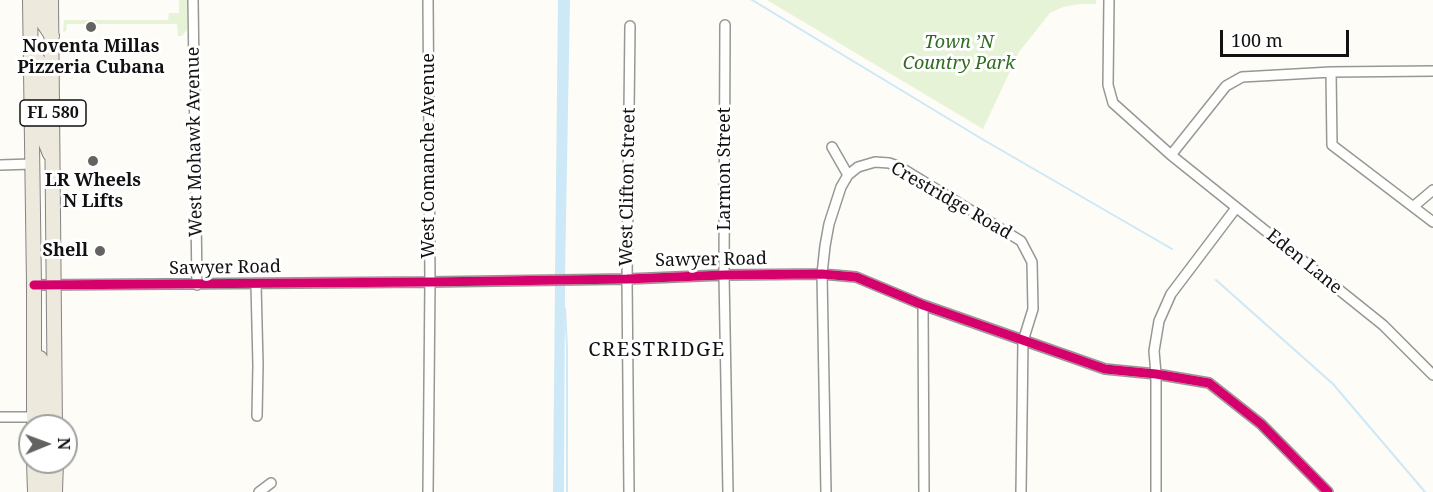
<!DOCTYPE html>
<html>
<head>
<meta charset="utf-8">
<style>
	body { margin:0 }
	#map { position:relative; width:1433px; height:492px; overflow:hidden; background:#fdfcf7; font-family:"Noto Serif",serif }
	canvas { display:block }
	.north { position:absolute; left:18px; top:414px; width:60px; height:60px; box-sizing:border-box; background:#fff; border:2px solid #a0a0a0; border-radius:50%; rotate:89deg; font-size:16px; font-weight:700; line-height:24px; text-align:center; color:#111 }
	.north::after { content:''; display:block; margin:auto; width:21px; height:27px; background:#646362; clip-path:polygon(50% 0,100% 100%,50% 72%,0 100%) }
	.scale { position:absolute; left:1220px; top:30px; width:129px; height:27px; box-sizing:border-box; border:3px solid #111; border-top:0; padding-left:8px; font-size:18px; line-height:21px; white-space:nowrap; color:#111; -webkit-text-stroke:4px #fff; paint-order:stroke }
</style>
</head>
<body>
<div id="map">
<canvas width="1433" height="492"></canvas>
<div class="north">N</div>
<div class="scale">100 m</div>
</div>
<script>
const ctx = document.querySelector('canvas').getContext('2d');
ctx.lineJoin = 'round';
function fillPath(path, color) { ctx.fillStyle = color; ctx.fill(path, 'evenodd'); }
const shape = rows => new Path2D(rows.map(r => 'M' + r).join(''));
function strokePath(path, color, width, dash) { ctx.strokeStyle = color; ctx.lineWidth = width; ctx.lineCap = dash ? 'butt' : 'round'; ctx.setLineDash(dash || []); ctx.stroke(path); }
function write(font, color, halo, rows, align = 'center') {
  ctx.font = font + ' "Noto Serif",serif'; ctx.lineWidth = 6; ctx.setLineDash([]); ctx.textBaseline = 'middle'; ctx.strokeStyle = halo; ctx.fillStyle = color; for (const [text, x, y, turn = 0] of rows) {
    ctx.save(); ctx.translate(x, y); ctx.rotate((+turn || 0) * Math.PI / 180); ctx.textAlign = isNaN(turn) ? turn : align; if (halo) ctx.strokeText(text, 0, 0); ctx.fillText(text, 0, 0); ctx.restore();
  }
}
const green = shape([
	[179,0,187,0,187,30,182,36,178,36,177,24,67,24,66,31,63,32,64,20,168,20,169,13,179,13],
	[767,0,1096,0,1096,4,1080,4,1063,7,1050,13,1019,52,983,129]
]);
const water = shape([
	[558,0,570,0,565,275,555,275],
	[555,284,565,284,564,492,553,492]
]);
const stream = shape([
	[752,0,982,139,1172,249],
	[1216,280,1333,384,1425,492],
	[565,309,567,348,567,492]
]);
const street = shape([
	[193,0,197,285],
	[1109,0,1108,85,1113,103,1171,155,1383,325,1433,375],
	[725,25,724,275,728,492],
	[1331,72,1332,145,1433,222],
	[832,147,848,175],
	[1171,155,1226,86,1242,77,1331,72,1433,71],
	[0,165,32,164],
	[1414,206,1433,190],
	[256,284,258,365,257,416],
	[34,285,430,282,627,279,724,275,822,274,856,277,923,305,1105,369,1156,374,1209,383,1261,424,1328,492],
	[923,305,924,492],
	[0,417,33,417],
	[259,492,271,483],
	[428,492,430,282,428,0],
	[629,492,627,279,630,26],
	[826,492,822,274,825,246,829,224,841,187,848,175,858,167,875,162,889,163,900,167,1021,241,1032,262,1033,309,1023,341,1021,492],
	[1156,492,1156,374,1154,351,1159,321,1171,294,1236,208]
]);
const primary = shape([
	[30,0,34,285,34,426],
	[40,0,40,18,52,36],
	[51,0,55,426],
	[33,52,40,64,42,134,50,154],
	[40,358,43,363,44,418,48,426],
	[34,462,35,492],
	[45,462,46,492],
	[55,492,56,462]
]);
const cycleway = shape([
	[34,285,430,282,627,279,724,275,822,274,856,277,923,305,1105,369,1156,374,1209,383,1261,424,1328,492]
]);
const markers = [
	[91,27,6,"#646362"],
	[93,161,6,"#646362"],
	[100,251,6,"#646362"]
];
const shields = [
	[53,113,66]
];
const shieldNames = [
	["FL 580",53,113]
];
const parkNames = [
	["Town ’N",959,43],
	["Country Park",959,64]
];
const poiNames = [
	["Noventa Millas",91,47],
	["Pizzeria Cubana",91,68],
	["LR Wheels",93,181],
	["N Lifts",93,202],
	["Shell",88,251,"right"]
];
const streetNames = [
	["West Mohawk Avenue",195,142,-91],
	["West Comanche Avenue",429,156,-90],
	["Larmon Street",725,169,-90],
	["West Clifton Street",628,187,-89],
	["Crestridge Road",951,201,30],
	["Sawyer Road",711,260,-1],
	["Eden Lane",1304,262,39],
	["Sawyer Road",225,268,-1]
];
const neighbourhoodNames = [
	["CRESTRIDGE",657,350]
];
fillPath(green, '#e7f3d7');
fillPath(water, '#cde8f7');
strokePath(stream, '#cde8f7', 2);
strokePath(street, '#979795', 12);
strokePath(primary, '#858482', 16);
strokePath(street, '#fffffe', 9);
strokePath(primary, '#ede9dc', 14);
strokePath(cycleway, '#d6006c', 9);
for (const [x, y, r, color] of markers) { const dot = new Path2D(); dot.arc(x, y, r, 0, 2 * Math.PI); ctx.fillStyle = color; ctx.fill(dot); strokePath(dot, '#fff', 2); }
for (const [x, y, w] of shields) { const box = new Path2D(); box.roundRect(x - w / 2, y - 13, w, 26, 4.5); ctx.fillStyle = '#fff'; ctx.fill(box); strokePath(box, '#111', 1.5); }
write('bold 16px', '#111', null, shieldNames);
write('italic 18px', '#2f6b1f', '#fff', parkNames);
write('bold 18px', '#111', '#fff', poiNames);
write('18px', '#111', '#fff', streetNames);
ctx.letterSpacing = '1.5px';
write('20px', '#111', '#fff', neighbourhoodNames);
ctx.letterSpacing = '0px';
</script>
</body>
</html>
